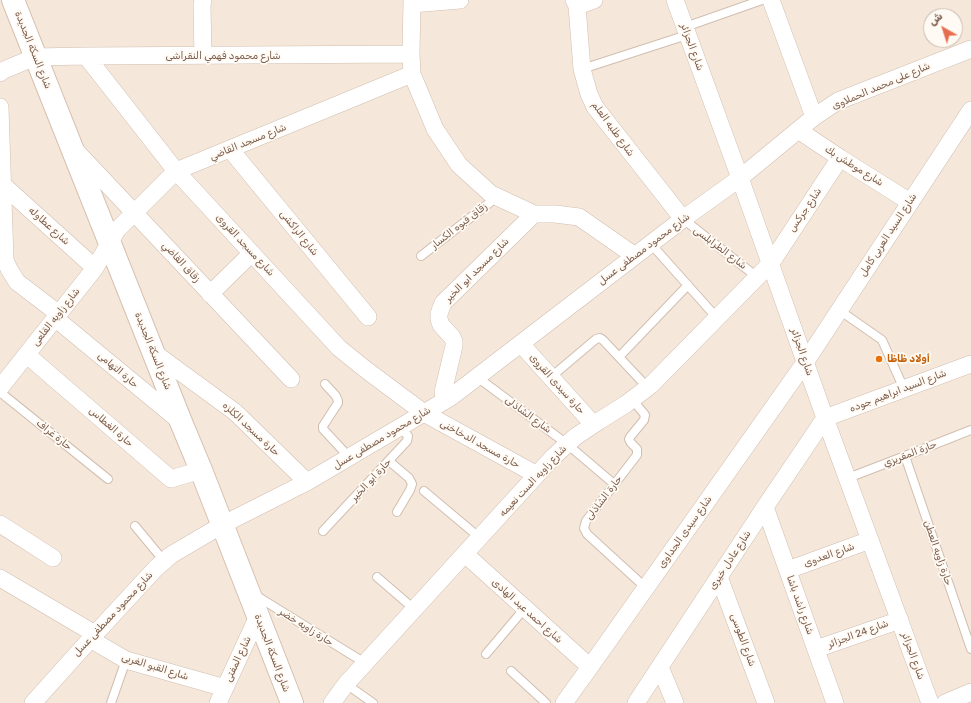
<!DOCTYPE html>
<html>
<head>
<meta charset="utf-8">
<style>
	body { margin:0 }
	#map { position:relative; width:971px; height:703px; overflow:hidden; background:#fdf6ec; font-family:Rubik,Cairo,sans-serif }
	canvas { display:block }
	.north { position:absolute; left:923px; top:8px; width:40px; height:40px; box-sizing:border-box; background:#fffaf3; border:1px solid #cabbb1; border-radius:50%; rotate:321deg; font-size:11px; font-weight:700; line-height:16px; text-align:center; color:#7a5c4d }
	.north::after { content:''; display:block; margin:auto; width:14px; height:18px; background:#e76f51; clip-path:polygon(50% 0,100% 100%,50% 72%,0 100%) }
</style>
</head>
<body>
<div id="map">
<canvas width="971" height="703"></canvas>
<div class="north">ش</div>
</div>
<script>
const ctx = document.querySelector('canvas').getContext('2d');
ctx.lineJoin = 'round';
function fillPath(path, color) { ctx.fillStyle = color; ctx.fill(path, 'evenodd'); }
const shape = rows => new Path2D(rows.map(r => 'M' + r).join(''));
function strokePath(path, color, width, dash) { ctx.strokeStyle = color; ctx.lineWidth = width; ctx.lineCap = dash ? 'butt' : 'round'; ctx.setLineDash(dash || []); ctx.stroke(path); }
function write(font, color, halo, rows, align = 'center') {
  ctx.font = font + ' Rubik,Cairo,sans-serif'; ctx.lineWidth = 3.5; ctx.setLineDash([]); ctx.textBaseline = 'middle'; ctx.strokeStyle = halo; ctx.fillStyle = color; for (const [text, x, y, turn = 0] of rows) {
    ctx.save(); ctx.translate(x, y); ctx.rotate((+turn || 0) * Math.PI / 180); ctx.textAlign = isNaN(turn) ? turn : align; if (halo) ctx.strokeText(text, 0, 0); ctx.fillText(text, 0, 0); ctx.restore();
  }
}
const residential = shape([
	[0,0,971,0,971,703,0,703],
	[931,16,955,16,955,40,931,40]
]);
const lane = shape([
	[685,27,762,0],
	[582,69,687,35],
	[683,219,757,277],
	[651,244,717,318],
	[421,256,497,197],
	[839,310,882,340,904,389],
	[619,357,688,285],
	[477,377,567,444,614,484],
	[551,377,596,339,600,338,603,340,648,388],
	[325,384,336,396,338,401,338,403,323,426,323,429,349,457],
	[0,392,108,479],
	[632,399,645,415,644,420,630,437,629,439,631,443,637,449,637,455,586,521,584,528,587,534,646,588],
	[905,456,971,649],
	[389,461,409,478,412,484,410,490,397,512],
	[848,478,905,456,971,430],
	[424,491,480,538],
	[135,526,164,561],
	[323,531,407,441,408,436,400,427],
	[377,577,414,609],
	[255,595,365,663],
	[486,654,525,608],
	[511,671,546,703],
	[346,684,373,703],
	[111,703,126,660]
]);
const street = shape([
	[203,0,202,5,203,56],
	[412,0,411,54,412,74,435,129,459,165,491,194,534,214,555,214,579,217,635,256],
	[574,0,577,6,582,69,589,94,595,107,683,219],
	[675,0,740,178,825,418,930,703],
	[771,0,814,117],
	[412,4,460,0],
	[577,6,594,0],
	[86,56,176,171,339,348,365,369,424,413,537,475],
	[0,73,2,71,35,57,86,56,411,54],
	[0,107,5,260,9,269,17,282,59,314],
	[798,130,840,158,910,202],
	[230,149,368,317],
	[76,151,291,379],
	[3,185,95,268],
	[210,294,252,253],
	[55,318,181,422],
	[521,344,593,424],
	[153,352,235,412,307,482],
	[27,355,171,479,201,470],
	[0,388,95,268,117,230,176,171,412,74],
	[446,400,444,398,443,392,454,346,454,341,452,337,441,325,439,319,439,314,441,308,443,303,534,214],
	[765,507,835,703],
	[0,524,53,558],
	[465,554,590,667],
	[788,570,870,540],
	[719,577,766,703],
	[0,578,95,634],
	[90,639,126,660,225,688],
	[816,649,900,620],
	[660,667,675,703],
	[33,703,95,634,156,568,171,555,222,525,307,482,424,413,451,397,683,219,740,178,814,117,838,101,971,49],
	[218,703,258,616],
	[332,703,346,684,553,457,575,437,599,421,626,404,651,385,771,263,840,158],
	[564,703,590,667,806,361,971,110],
	[636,703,765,507,825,418,971,364],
	[945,703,971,692]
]);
const secondary = shape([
	[13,0,181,422,201,470,292,703]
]);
const markers = [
	[879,359,4,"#e8710a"]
];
const streetNames = [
	["شارع الجزائر",692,47,70],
	["شارع السكة الجديدة",33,50,68],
	["شارع محمود فهمي النقراشى",223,56],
	["شارع على محمد الحملاوى",881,86,-23],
	["شارع طلبه العلم",613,129,54],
	["شارع مسجد القاضي",248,142,-22],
	["شارع موطش بك",854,166,32],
	["شارع جركس",805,210,-56],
	["شارع عطاوله",49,226,42],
	["زقاق قبوه الكسار",459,226,-38],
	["شارع الراكشى",299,233,51],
	["شارع السيد العربى كامل",888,235,-57],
	["شارع مسجد القروى",245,245,47],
	["شارع الطرابلسى",720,248,37],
	["شارع محمود مصطفى عسل",644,249,-37],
	["زقاق القاضي",181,262,47],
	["شارع مسجد ابو الخير",477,270,-45],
	["شارع زاويه القلعى",56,317,-52],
	["شارع السكة الجديدة",153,351,68],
	["شارع الجزائر",802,352,71],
	["حارة التهامى",118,370,40],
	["حارة سيدى القروى",557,384,48],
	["شارع السيد ابراهيم جوده",898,391,-21],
	["شارع الشاذلى",528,415,36],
	["حارة الغطاس",111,427,41],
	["حارة مسجد الكلزه",251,429,43],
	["حارة غراف",54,435,39],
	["شارع محمود مصطفى عسل",382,438,-31],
	["حارة مسجد الدخاخنى",480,444,29],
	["حارة المقريزي",910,454,-21],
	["حارة ابو الخير",371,480,-47],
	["شارع زاويه الست نعيمه",533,481,-47],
	["حارة الشاذلى",604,498,-53],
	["شارع سيدى الجداوى",685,532,-55],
	["حارة زاويه العطن",938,553,71],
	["شارع العدوى",829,555,-20],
	["شارع عادل خيرى",730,560,-57],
	["شارع راشد باشا",800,605,70],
	["شارع احمد عبد الهادى",527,611,42],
	["شارع محمود مصطفى عسل",113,614,-47],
	["حارة زاويه خضر",306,627,32],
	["شارع 24 الجزائر",858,634,-20],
	["شارع الطوسى",743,640,70],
	["شارع السكة الجديدة",272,653,69],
	["شارع الجزائر",913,656,70],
	["شارع المفتى",238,659,-65],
	["شارع القبو الغربى",155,667,17]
];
const foodNames = [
	["أولاد ظاظا",887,359]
];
fillPath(residential, '#f5e8da');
strokePath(lane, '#d1beb0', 10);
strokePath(street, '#d1beb0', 18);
strokePath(secondary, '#d6c0b0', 24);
strokePath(lane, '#fff', 8);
strokePath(street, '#fff', 17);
strokePath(secondary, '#fff', 22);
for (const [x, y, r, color] of markers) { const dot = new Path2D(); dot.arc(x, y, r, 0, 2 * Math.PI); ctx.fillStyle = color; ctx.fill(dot); strokePath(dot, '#fffaf3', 1.5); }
write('10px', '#7a5c4d', '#fffaf3', streetNames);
write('bold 10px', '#c56008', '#fffaf3', foodNames, 'left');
</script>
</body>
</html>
